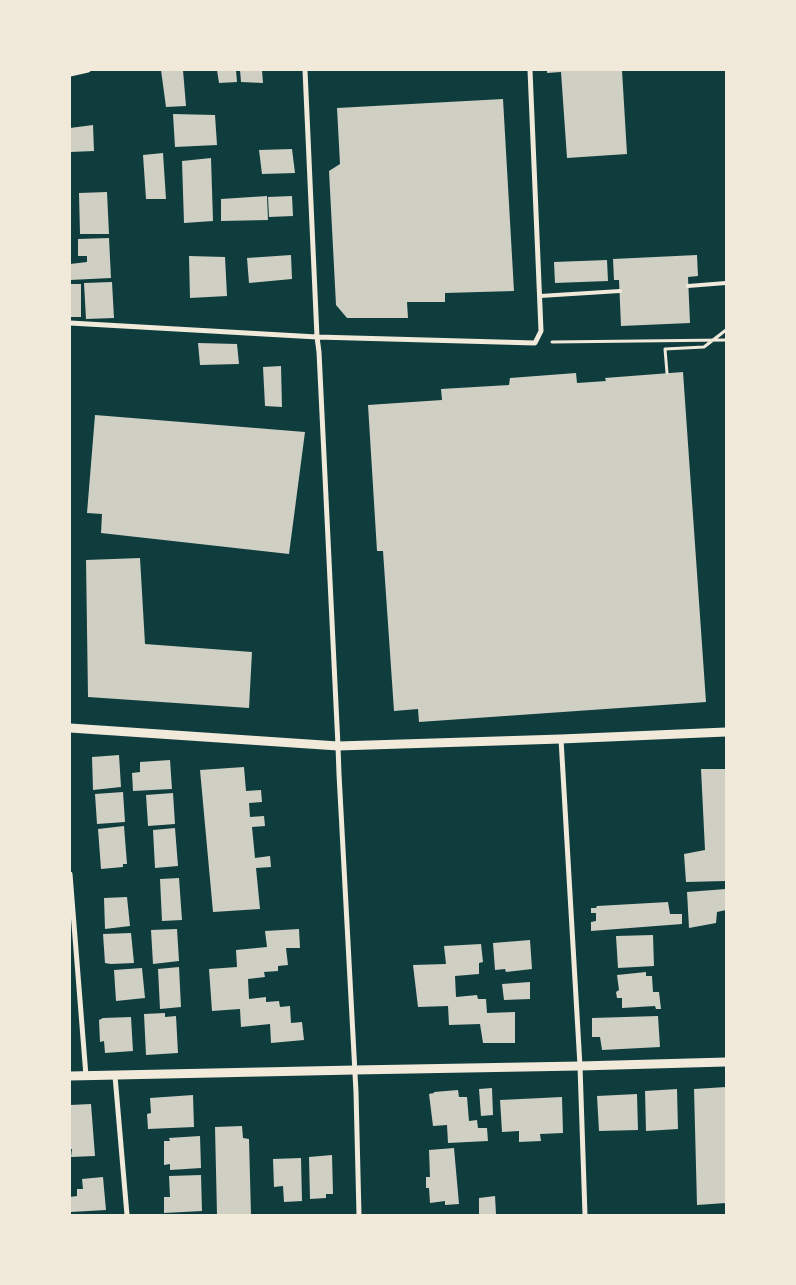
<!DOCTYPE html>
<html>
<head>
<meta charset="utf-8">
<style>
	body { margin:0 }
	#map { position:relative; width:796px; height:1285px; overflow:hidden; background:#0f3d3e; font-family:"Archivo Narrow",sans-serif }
	canvas { display:block }
	.frame { position:absolute; inset:0; border:71px solid #f1e9da; pointer-events:none }
</style>
</head>
<body>
<div id="map">
<canvas width="796" height="1285"></canvas>
<div class="frame"></div>
</div>
<script>
const ctx = document.querySelector('canvas').getContext('2d');
ctx.lineJoin = 'round';
function fillPath(path, color) { ctx.fillStyle = color; ctx.fill(path, 'evenodd'); }
const shape = rows => new Path2D(rows.map(r => 'M' + r).join(''));
function strokePath(path, color, width, dash) { ctx.strokeStyle = color; ctx.lineWidth = width; ctx.lineCap = dash ? 'butt' : 'round'; ctx.setLineDash(dash || []); ctx.stroke(path); }
const building = shape([
	[161,70,183,70,186,106,166,107],
	[217,70,236,70,237,82,219,83],
	[240,70,262,70,263,83,241,82],
	[547,70,622,70,627,154,567,158,561,72,547,73],
	[503,99,514,291,445,293,445,302,407,302,408,318,347,318,336,305,329,171,340,164,337,108],
	[173,114,215,115,217,145,175,147],
	[93,125,94,151,70,152,70,128],
	[292,149,295,173,262,174,259,150],
	[163,153,166,199,146,199,143,155],
	[211,158,213,221,184,223,182,161],
	[107,192,109,234,80,234,79,193],
	[267,196,268,220,221,221,221,199],
	[292,196,293,216,269,217,268,197],
	[109,238,111,278,70,280,70,264,87,262,87,256,78,256,78,239],
	[291,255,292,279,249,283,247,258],
	[697,255,698,276,688,277,690,323,621,326,619,280,614,280,613,259],
	[189,256,225,257,227,296,190,298],
	[607,260,608,281,555,283,554,262],
	[112,282,114,318,86,319,84,283],
	[70,284,81,284,81,317,70,317],
	[198,343,237,344,239,364,200,365],
	[281,366,282,407,265,406,263,367],
	[683,372,706,702,419,722,418,709,394,711,383,551,377,551,368,405,442,400,441,389,509,385,510,378,576,373,577,383,606,381,605,378],
	[95,415,305,432,289,554,101,533,102,514,87,513],
	[140,558,145,644,252,652,249,708,88,697,86,560],
	[119,755,121,787,93,790,92,757],
	[170,760,172,789,133,791,132,773,140,772,140,762],
	[244,767,246,791,261,790,262,802,249,803,250,817,264,816,265,826,252,827,255,858,270,856,271,867,256,868,260,909,213,912,200,770],
	[701,769,726,769,726,881,686,882,684,854,705,850],
	[123,792,125,822,97,824,95,794],
	[173,793,175,824,148,826,146,795],
	[124,826,127,864,123,864,123,867,101,869,98,829],
	[175,828,178,866,155,868,153,830],
	[179,878,182,920,162,921,160,879],
	[726,889,726,910,717,912,716,923,689,928,687,892],
	[127,897,130,926,105,929,104,898],
	[668,902,670,914,682,914,682,924,591,931,591,922,596,921,596,913,591,913,591,908,596,908,597,906],
	[177,929,179,961,153,964,151,930],
	[299,929,300,948,286,948,288,965,278,966,278,971,264,972,265,977,248,979,249,999,266,997,266,1002,279,1001,280,1007,290,1006,291,1023,302,1022,304,1040,271,1043,270,1024,241,1027,240,1009,212,1011,209,969,237,967,236,950,267,947,265,931],
	[131,933,134,963,111,964,105,963,103,934],
	[653,935,654,966,618,968,616,936],
	[530,940,532,969,506,972,505,969,495,970,493,943],
	[481,944,483,962,479,963,479,974,455,976,456,997,477,995,478,999,486,999,487,1013,515,1012,515,1043,483,1043,480,1024,449,1025,448,1006,418,1007,413,965,446,964,444,946],
	[179,967,181,1007,160,1009,158,969],
	[142,968,145,998,116,1001,114,970],
	[646,972,646,976,652,976,653,992,659,992,661,1009,656,1009,655,1006,622,1008,622,998,617,998,616,992,619,990,617,975],
	[530,982,530,999,504,1000,502,984],
	[165,1013,165,1017,176,1016,178,1053,146,1055,144,1014],
	[658,1016,660,1047,602,1050,600,1037,592,1037,592,1018],
	[131,1017,133,1051,105,1053,104,1041,100,1042,99,1020,103,1018],
	[726,1087,726,1203,697,1205,694,1089],
	[492,1088,493,1115,481,1116,479,1089],
	[677,1089,678,1129,646,1131,645,1091],
	[458,1090,459,1097,467,1097,469,1121,477,1120,478,1128,487,1128,488,1141,448,1143,447,1125,433,1126,429,1094,434,1093,434,1092],
	[637,1094,638,1130,599,1131,597,1096],
	[193,1095,194,1127,148,1129,147,1114,151,1113,150,1098],
	[562,1097,563,1133,540,1134,541,1141,519,1142,519,1131,502,1132,500,1100],
	[91,1104,95,1156,71,1157,72,1149,70,1149,70,1105],
	[242,1126,243,1138,249,1139,251,1215,217,1215,215,1127],
	[200,1136,201,1168,170,1170,170,1164,164,1165,164,1141,170,1141,169,1138],
	[454,1148,459,1204,445,1205,445,1201,430,1203,429,1188,426,1188,426,1177,430,1177,429,1150],
	[332,1155,333,1194,326,1194,326,1198,310,1199,309,1157],
	[301,1158,302,1201,284,1202,283,1186,274,1187,273,1159],
	[201,1175,202,1211,164,1213,164,1197,170,1197,169,1176],
	[103,1177,106,1210,71,1212,70,1197,77,1196,77,1189,83,1189,82,1179],
	[495,1196,496,1214,479,1215,479,1198]
]);
const path = shape([
	[552,342,726,340],
	[667,373,665,349,704,347,726,330]
]);
const service = shape([
	[688,286,726,283],
	[540,296,620,291]
]);
const minor = shape([
	[305,70,317,337,319,352,338,746,339,774,356,1092,359,1215],
	[70,74,88,70],
	[70,323,317,337,535,343,541,331,530,70],
	[561,739,580,1066,585,1215],
	[70,874,86,1076],
	[115,1076,127,1215]
]);
const tertiary = shape([
	[70,728,338,746,561,739,726,732],
	[70,1076,355,1070,580,1066,726,1062]
]);
fillPath(building, '#cfcfc3');
strokePath(path, '#f1e9da', 3);
strokePath(service, '#f1e9da', 4);
strokePath(minor, '#f1e9da', 5);
strokePath(tertiary, '#f1e9da', 9);
</script>
</body>
</html>
